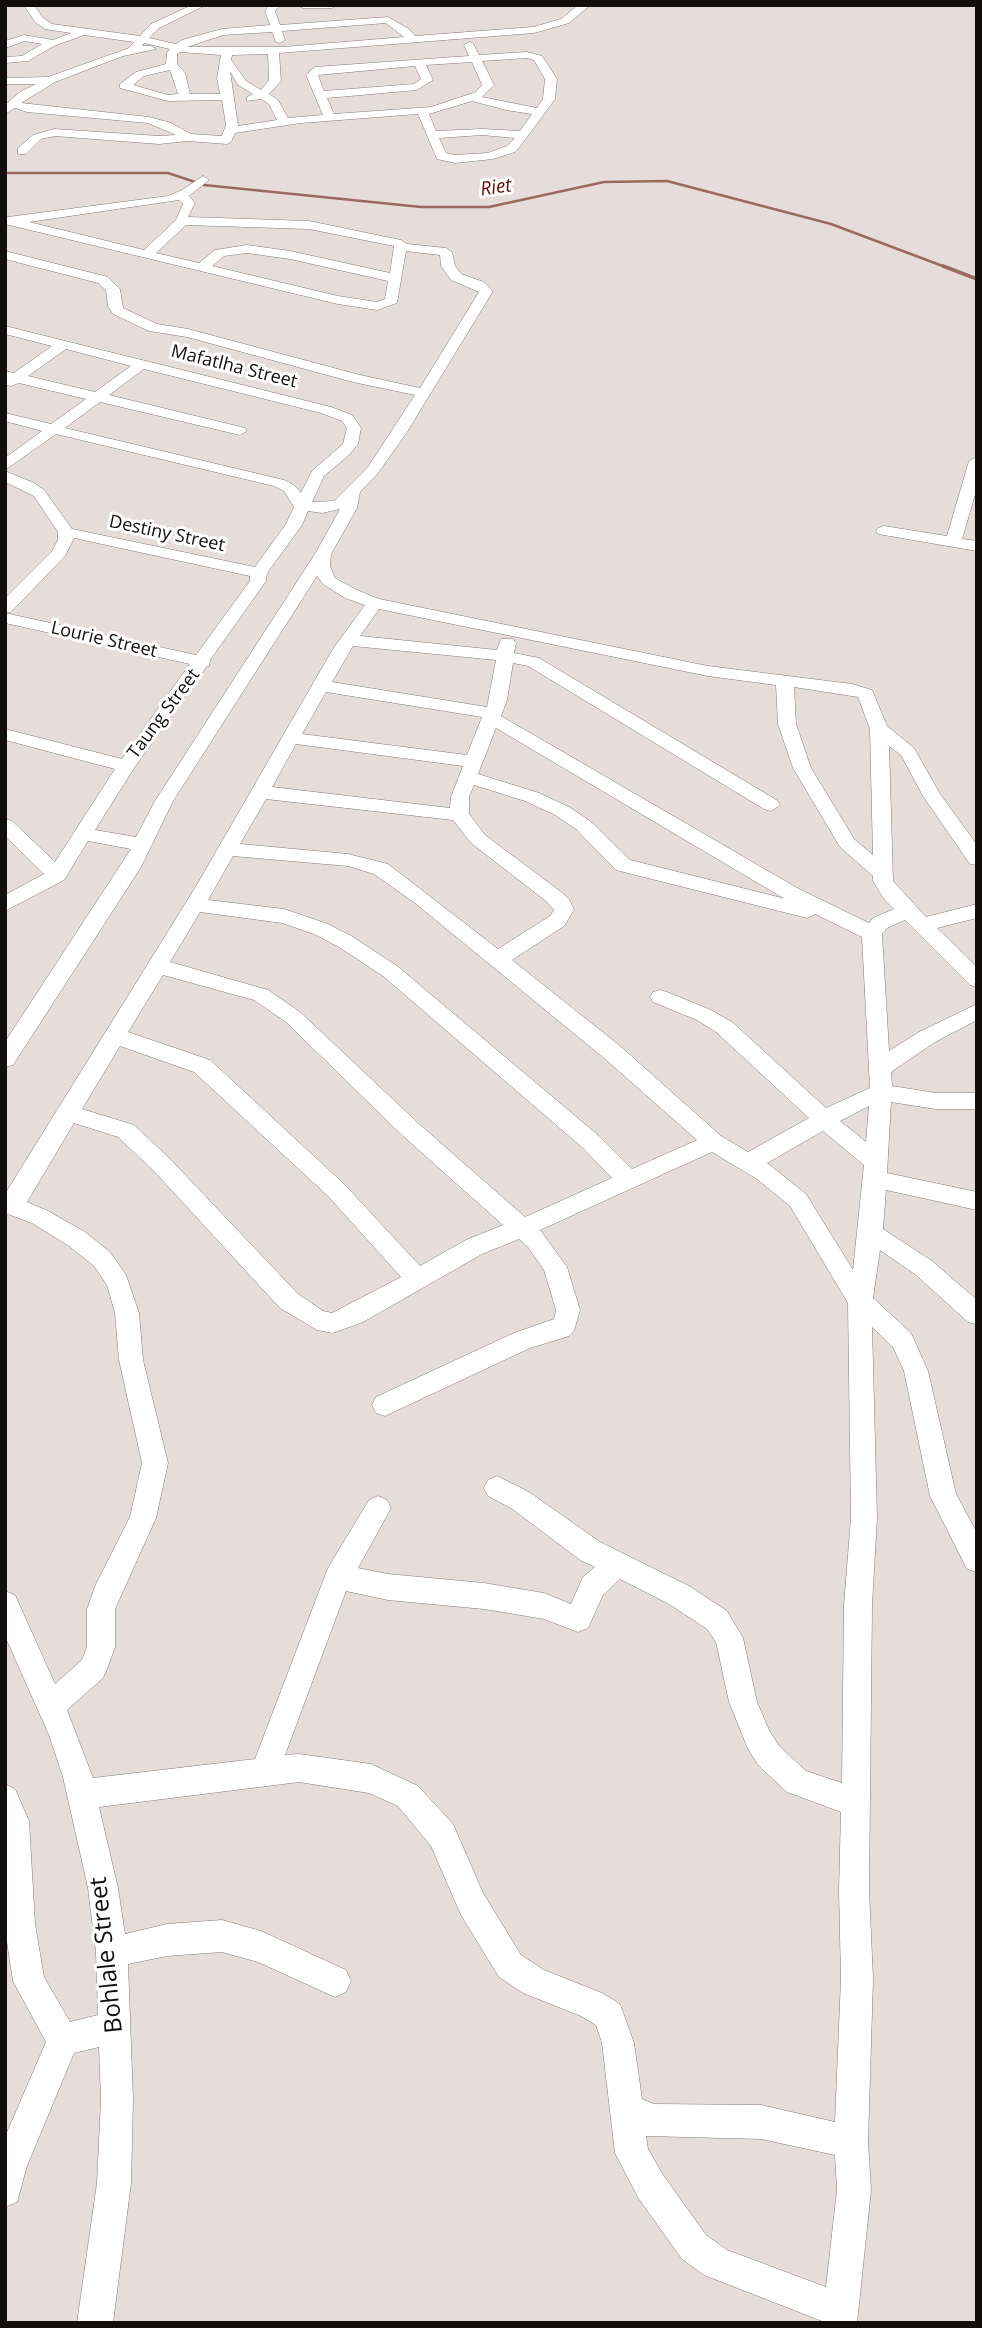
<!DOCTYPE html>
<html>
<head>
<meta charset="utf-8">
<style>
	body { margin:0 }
	#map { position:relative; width:982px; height:2328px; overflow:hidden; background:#e6dcda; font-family:"Open Sans",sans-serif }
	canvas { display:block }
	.frame { position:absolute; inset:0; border:7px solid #110e0d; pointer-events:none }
</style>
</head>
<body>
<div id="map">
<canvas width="982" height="2328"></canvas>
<div class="frame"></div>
</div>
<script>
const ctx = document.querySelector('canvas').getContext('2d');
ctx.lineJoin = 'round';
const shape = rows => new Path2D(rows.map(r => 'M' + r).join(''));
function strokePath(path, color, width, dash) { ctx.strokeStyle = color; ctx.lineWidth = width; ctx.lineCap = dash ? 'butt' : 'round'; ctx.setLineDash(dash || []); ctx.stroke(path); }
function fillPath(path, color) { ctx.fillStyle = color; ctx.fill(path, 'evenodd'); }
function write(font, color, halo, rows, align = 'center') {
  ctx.font = font + ' "Open Sans",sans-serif'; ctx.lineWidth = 6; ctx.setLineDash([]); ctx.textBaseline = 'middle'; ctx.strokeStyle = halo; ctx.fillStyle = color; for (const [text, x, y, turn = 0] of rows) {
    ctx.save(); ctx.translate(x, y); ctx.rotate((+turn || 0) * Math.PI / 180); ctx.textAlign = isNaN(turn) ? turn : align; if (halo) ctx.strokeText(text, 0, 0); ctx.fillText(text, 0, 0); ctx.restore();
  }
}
const streamFar1 = shape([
	[5,173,168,173,204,185,421,207,489,207,604,182,667,181,831,224,948,268]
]);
const stream = shape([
	[943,266,977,279]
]);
const minor = shape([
	[24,5,34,5,43,18,52,24,140,36,151,24,192,5,206,5,159,28,149,38,176,44,182,40,222,29,270,25,265,11,269,5,280,5,275,11,280,25,388,17,409,29,415,36,533,27,561,19,578,5,590,5,569,23,534,33,279,53,281,81,269,94,278,100,288,118,323,115,306,75,315,67,469,56,464,45,469,42,473,43,479,55,527,52,542,56,557,79,555,99,521,145,515,152,493,159,455,163,437,159,418,114,301,123,235,133,231,142,227,144,188,141,159,144,55,136,41,139,26,154,18,154,18,148,33,135,54,129,159,136,176,135,148,123,27,112,15,108,5,114,5,105,20,92,36,84,5,84,5,78,48,77,129,48,134,42,84,35,54,46,28,61,5,63,5,57,22,56,42,44,25,41,5,48,5,41,24,35,53,40,71,33,45,29,35,22,24,5],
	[386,23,404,37,283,47,187,47,223,35,272,32,276,42,280,43,285,40,282,31,386,23],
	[144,43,170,49,167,53,166,64,136,72,120,84,120,88,168,101,222,100,226,125,222,136,191,134,171,123,149,117,21,103,55,82,123,56,156,49,151,46,142,46,144,43],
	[180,52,221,55,217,78,220,94,190,94,185,73,177,64,177,54,180,52],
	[268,54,269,80,261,90,246,81,231,60,232,55,268,54],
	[527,58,534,60,545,79,543,99,537,108,482,97,494,85,482,61,527,58],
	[472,62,482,85,476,92,431,107,334,114,327,98,417,90,433,80,426,65,472,62],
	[415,66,421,79,414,84,324,91,318,75,415,66],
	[170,70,178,94,168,95,133,85,144,76,170,70],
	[230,71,238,85,253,94,247,97,247,101,261,99,269,104,277,120,238,126,230,71],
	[472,101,506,110,532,114,520,131,482,129,436,131,429,114,472,101],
	[482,135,515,138,507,146,488,153,455,155,446,153,439,138,482,135],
	[298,5,337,5,332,8,303,8,298,5],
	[203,176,209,180,189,196,195,203,188,217,309,221,401,240,407,244,446,248,452,252,455,266,461,274,484,282,493,291,407,432,378,473,360,492,357,508,331,554,330,566,335,578,357,590,379,599,708,666,852,684,872,690,887,726,914,748,940,794,977,845,977,865,970,864,923,796,901,755,889,746,893,881,926,917,977,904,977,918,937,928,977,967,977,987,970,985,905,920,887,928,882,934,889,1051,919,1032,977,1004,977,1020,935,1042,891,1072,892,1086,936,1093,977,1093,977,1109,936,1109,891,1102,887,1173,977,1192,977,1210,886,1190,883,1229,932,1261,977,1300,977,1325,968,1322,916,1275,880,1250,873,1298,911,1333,928,1371,956,1494,977,1533,977,1572,967,1569,930,1496,904,1371,893,1347,872,1327,877,1518,872,1605,869,1890,873,1979,868,2142,871,2190,857,2323,821,2323,822,2321,704,2275,682,2259,639,2199,615,2153,602,2043,596,2025,581,2016,523,1993,499,1977,461,1915,431,1846,398,1806,369,1793,299,1782,99,1807,118,1888,125,1934,167,1924,222,1920,261,1931,346,1970,351,1981,346,1992,335,1997,258,1962,222,1952,167,1956,128,1964,133,2100,131,2183,113,2323,77,2323,97,2183,101,2100,99,2047,74,2053,27,2166,17,2202,5,2207,5,2137,46,2042,13,1981,5,1929,5,1784,15,1789,29,1821,35,1924,44,1977,70,2022,98,2015,96,1952,88,1888,63,1777,49,1735,5,1636,5,1591,15,1595,55,1684,82,1660,87,1647,87,1609,96,1584,130,1517,142,1463,119,1360,115,1313,107,1285,94,1266,69,1246,32,1223,5,1213,5,1194,195,888,333,649,365,605,345,598,323,584,317,576,173,801,141,867,13,1065,5,1067,5,1042,131,849,88,841,64,880,5,911,5,895,44,874,5,836,5,819,12,821,55,862,115,769,5,740,5,729,122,759,190,664,5,623,5,613,196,655,250,581,250,576,74,538,65,556,11,612,5,613,5,598,52,551,58,540,58,532,34,496,5,482,5,471,34,483,44,490,72,529,255,567,286,524,294,507,284,491,274,486,56,434,5,470,5,458,42,431,5,421,5,413,51,424,86,399,19,383,11,386,6,385,5,371,14,373,52,346,5,334,5,326,331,407,352,415,361,428,358,444,349,455,324,476,312,502,334,501,368,467,415,395,353,382,187,337,149,331,113,314,108,306,106,290,98,283,5,259,5,251,108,277,120,289,123,308,157,324,188,329,360,375,420,388,479,292,451,280,441,266,440,255,406,251,397,303,377,310,338,304,5,224,5,218,8,217,168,196,182,190,203,176],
	[179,200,183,204,176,220,144,250,29,222,179,200],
	[186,225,309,229,394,246,390,273,290,251,247,245,215,250,199,263,156,253,186,225],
	[247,253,290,259,388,281,385,299,377,302,338,296,212,266,224,256,247,253],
	[66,349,131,366,95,392,28,376,66,349],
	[144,369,321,413,342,421,347,428,343,444,312,471,301,493,294,485,284,480,65,428,100,402,240,435,247,431,245,428,109,395,144,369],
	[340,509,315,554,155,801,136,837,95,830,134,768,206,667,209,666,210,660,266,581,267,573,302,525,308,511,322,513,340,509],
	[379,609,708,676,776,685,778,724,793,768,840,847,873,876,873,881,884,899,894,909,873,918,869,923,799,889,501,716,507,700,513,663,528,666,764,809,771,811,780,805,778,801,539,658,514,653,516,643,513,639,501,639,497,650,360,636,379,609],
	[353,646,496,660,487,707,332,682,353,646],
	[794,687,858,697,870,729,873,855,854,839,811,768,796,724,794,687],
	[326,692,482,717,467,755,302,734,326,692],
	[496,728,785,899,786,899,630,860,590,821,569,807,539,793,478,774,496,728],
	[296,744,463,766,451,797,450,808,272,787,296,744],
	[474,785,525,801,555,815,576,829,616,870,807,918,815,914,862,937,870,1088,826,1108,732,1022,711,1010,667,992,660,990,653,992,650,997,653,1002,697,1020,716,1032,809,1118,748,1152,721,1136,620,1046,512,960,564,926,574,910,569,899,560,891,485,835,469,814,469,797,474,785],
	[266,799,453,820,471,843,546,901,554,910,550,916,498,949,388,864,348,854,240,844,266,799],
	[233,856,348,866,374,874,415,903,604,1058,697,1140,632,1169,599,1136,397,966,353,937,328,924,284,909,208,900,233,856],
	[200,912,282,923,314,934,339,947,383,976,583,1148,612,1178,525,1217,419,1124,300,1012,268,990,170,962,200,912],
	[163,975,254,1000,286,1022,403,1136,503,1225,466,1240,420,1266,344,1184,210,1060,128,1032,163,975],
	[120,1046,194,1072,328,1196,401,1277,332,1313,323,1311,298,1294,170,1159,134,1125,82,1109,120,1046],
	[869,1106,866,1142,840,1121,869,1106],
	[74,1123,118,1137,154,1171,280,1308,317,1330,333,1333,363,1322,482,1254,519,1239,528,1247,544,1270,556,1310,554,1319,514,1333,376,1397,372,1405,376,1413,385,1416,530,1348,569,1336,574,1331,580,1310,567,1267,540,1230,712,1152,757,1179,790,1206,848,1303,851,1518,844,1605,842,1783,806,1771,779,1746,769,1730,757,1702,743,1638,727,1611,689,1586,600,1542,529,1492,497,1476,488,1480,484,1488,488,1496,511,1508,580,1560,595,1567,583,1577,571,1604,544,1593,484,1583,388,1574,358,1568,391,1508,387,1500,378,1496,369,1500,328,1568,255,1759,93,1778,67,1710,103,1678,107,1669,115,1647,115,1609,156,1518,168,1463,143,1360,139,1313,126,1275,110,1252,85,1232,48,1211,27,1202,74,1123],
	[823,1131,864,1165,853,1270,806,1194,767,1163,823,1131],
	[620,1579,669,1604,707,1629,716,1642,729,1702,748,1749,759,1766,787,1792,841,1812,839,1890,841,1979,835,2122,761,2105,654,2104,642,2099,634,2043,620,2004,602,1993,544,1970,521,1955,483,1893,453,1824,418,1786,371,1764,299,1754,285,1755,346,1591,388,1600,484,1609,544,1619,578,1632,588,1628,603,1595,620,1579],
	[646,2136,761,2139,835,2155,837,2190,826,2287,727,2250,706,2235,663,2175,648,2149,646,2136],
	[977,457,977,488,962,539,977,541,977,551,878,534,876,531,878,528,884,526,947,536,969,461,977,457]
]);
const farStreetnames = [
	["Mafatlha Street",234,367,14],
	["Destiny Street",167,534,12],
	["Lourie Street",104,640,13],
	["Taung Street",164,714,-53]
];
const farWaternames = [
	["Riet",496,188,-8]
];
const nearStreetnames = [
	["Bohlale Street",107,1955,-96]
];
strokePath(streamFar1, '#9a6a60', 2.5);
strokePath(stream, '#9a6a60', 3.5);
strokePath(minor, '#837a78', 1);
fillPath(minor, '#fff');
write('18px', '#110e0d', '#fff', farStreetnames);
write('italic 19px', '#5e0d02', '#fff', farWaternames);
write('24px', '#110e0d', '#fff', nearStreetnames);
</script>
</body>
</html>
